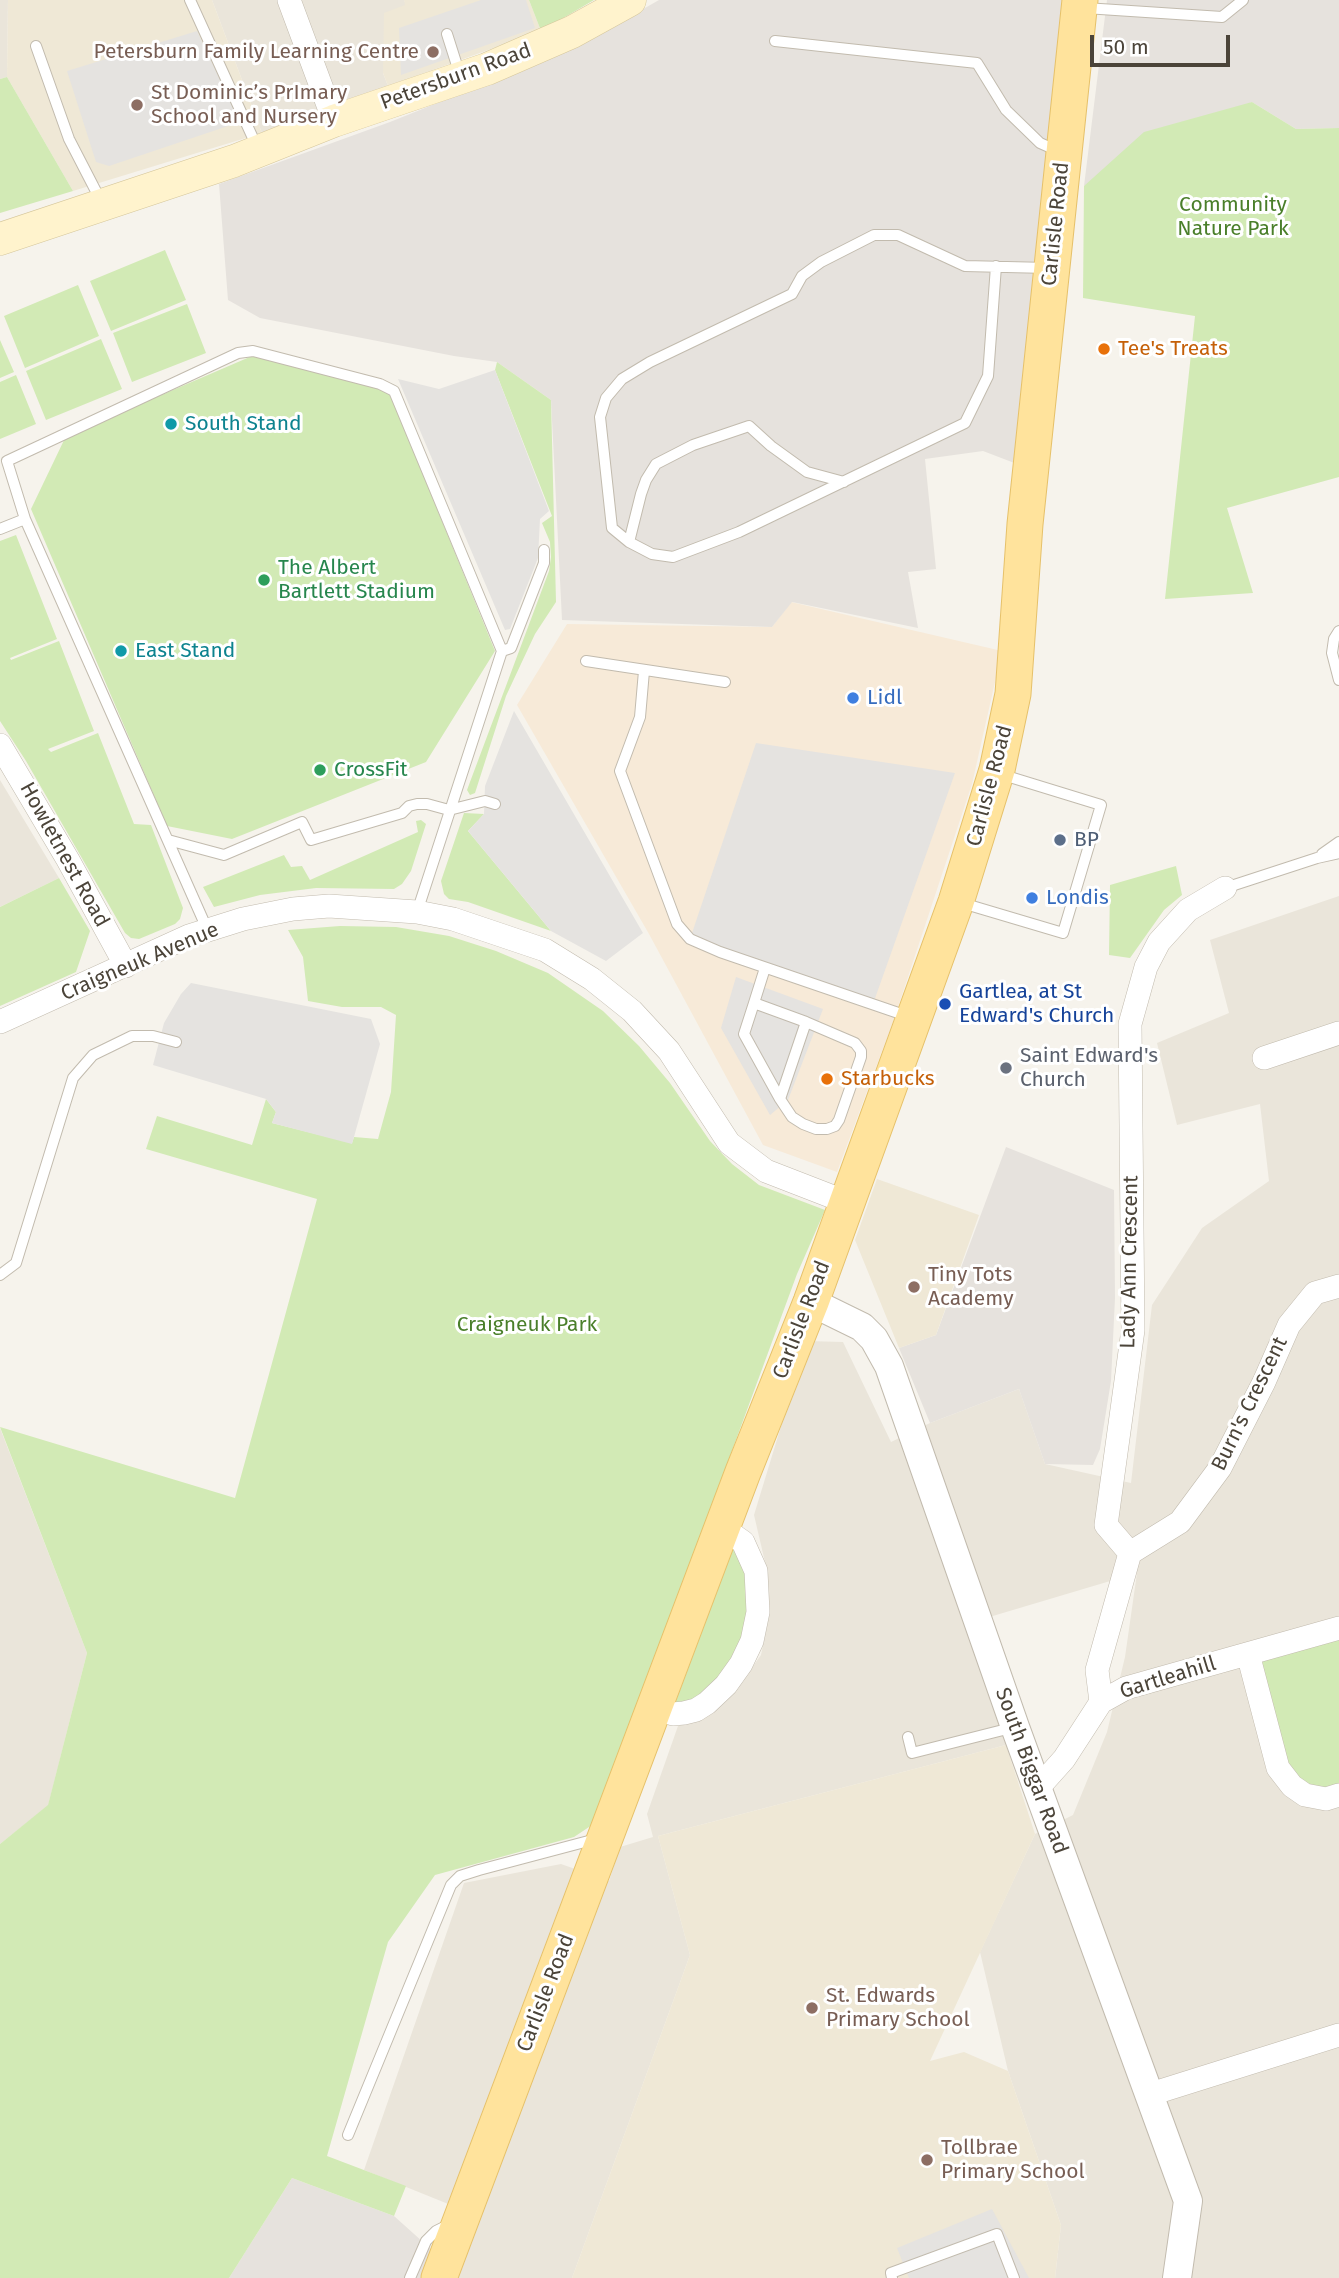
<!DOCTYPE html>
<html>
<head>
<meta charset="utf-8">
<style>
	body { margin:0 }
	#map { position:relative; width:1339px; height:2278px; overflow:hidden; background:#f6f3ec; font-family:"Fira Sans",sans-serif }
	canvas { display:block }
	.scale { position:absolute; left:1090px; top:35px; width:140px; height:32px; box-sizing:border-box; border:4px solid #4b4439; border-top:0; padding-left:9px; font-size:21px; line-height:24px; white-space:nowrap; color:#4b4439; -webkit-text-stroke:5px #fff; paint-order:stroke }
</style>
</head>
<body>
<div id="map">
<canvas width="1339" height="2278"></canvas>
<div class="scale">50 m</div>
</div>
<script>
const ctx = document.querySelector('canvas').getContext('2d');
ctx.lineJoin = 'round';
function fillPath(path, color) { ctx.fillStyle = color; ctx.fill(path, 'evenodd'); }
const shape = rows => new Path2D(rows.map(r => 'M' + r).join(''));
function strokePath(path, color, width, dash) { ctx.strokeStyle = color; ctx.lineWidth = width; ctx.lineCap = dash ? 'butt' : 'round'; ctx.setLineDash(dash || []); ctx.stroke(path); }
function write(font, color, halo, rows, align = 'center') {
  ctx.font = font + ' "Fira Sans",sans-serif'; ctx.lineWidth = 6; ctx.setLineDash([]); ctx.textBaseline = 'middle'; ctx.strokeStyle = halo; ctx.fillStyle = color; for (const [text, x, y, turn = 0] of rows) {
    ctx.save(); ctx.translate(x, y); ctx.rotate((+turn || 0) * Math.PI / 180); ctx.textAlign = isNaN(turn) ? turn : align; if (halo) ctx.strokeText(text, 0, 0); ctx.fillText(text, 0, 0); ctx.restore();
  }
}
const residential = shape([
	[0,0,8,0,7,77,0,79],
	[212,0,404,0,406,5,383,73,388,86,262,133],
	[0,780,59,878,0,907],
	[1339,896,1339,2278,1055,2278,1061,2225,1008,2071,980,1952,1035,1834,1073,1815,1107,1732,1125,1657,1137,1573,966,1624,1006,1745,658,1836,690,1955,572,2278,456,2278,478,2216,364,2170,464,1883,561,1864,609,1881,620,1847,653,1837,647,1814,678,1726,721,1706,738,1687,761,1655,770,1612,765,1562,754,1515,807,1341,843,1342,891,1442,930,1423,1019,1389,1045,1464,1131,1483,1152,1305,1202,1228,1269,1181,1260,1104,1177,1125,1157,1043,1229,1013,1210,940],
	[0,1428,87,1653,48,1806,0,1844]
]);
const commercial = shape([
	[791,602,1002,651,972,784,894,1019,837,1172,763,1145,649,934,517,705,567,624,772,627]
]);
const industrial = shape([
	[659,0,1062,0,1017,464,983,451,925,459,936,569,908,572,918,628,792,602,772,627,562,620,551,400,497,362,454,356,260,318,228,300,219,184,390,122,552,57,603,32],
	[1107,0,1339,0,1339,128,1296,129,1252,102,1084,186],
	[1006,1147,1114,1190,1115,1298,1111,1381,1100,1449,1093,1465,1045,1464,1019,1389,930,1423,899,1348,936,1335],
	[292,2178,394,2216,433,2251,423,2278,229,2278]
]);
const education = shape([
	[8,0,212,0,262,133,73,191,7,77],
	[404,0,529,0,541,31,388,86,383,73,384,13,405,5],
	[877,1179,979,1215,936,1335,899,1348,855,1240],
	[1006,1745,1035,1834,930,2061,964,2052,1008,2071,1061,2225,1055,2278,572,2278,690,1955,658,1836]
]);
const green = shape([
	[529,0,594,0,541,31],
	[7,77,73,191,0,213,0,79],
	[1252,102,1296,129,1339,128,1339,477,1227,508,1253,593,1165,599,1195,316,1083,298,1084,186,1144,132],
	[165,250,186,300,111,331,90,281],
	[78,285,99,336,25,368,4,316],
	[187,304,206,353,132,382,113,333],
	[101,339,122,389,46,420,26,371],
	[0,340,14,372,0,378],
	[252,356,389,391,495,651,426,762,232,839,167,826,31,509,66,436],
	[497,362,551,400,556,602,535,634,506,696,475,793,470,795,467,790,549,571,551,557,550,542,542,523,552,516,495,370],
	[16,375,36,424,0,439,0,382],
	[16,535,57,639,10,658,11,660,59,641,94,731,48,749,51,752,98,733,134,824,151,825,183,908,180,919,175,924,139,939,131,938,125,933,26,761,0,721,0,541],
	[464,813,484,814,468,831,551,931,468,902,449,899,444,894,441,881],
	[421,820,426,824,411,871,402,884,394,889,316,888,260,895,214,907,203,887,284,855,291,867,302,866,310,880,418,832,416,821],
	[1176,866,1182,895,1164,910,1130,958,1109,955,1110,885],
	[59,878,90,931,76,972,0,1006,0,907],
	[340,926,396,927,449,936,496,951,548,973,603,1011,639,1046,670,1083,710,1141,732,1164,759,1185,825,1210,797,1274,595,1823,574,1837,435,1875,388,1942,327,2156,406,2186,394,2216,292,2178,229,2278,0,2278,0,1844,48,1805,87,1653,0,1427,235,1498,317,1199,146,1149,157,1116,252,1145,266,1099,276,1112,272,1123,352,1143,354,1137,378,1139,391,1092,396,1015,381,1007,342,1007,308,1001,303,957,288,930],
	[733,1549,737,1551,746,1565,750,1618,733,1663,693,1702,674,1706],
	[1339,1638,1339,1791,1294,1782,1257,1662]
]);
const parking = shape([
	[481,0,526,0,535,28,401,75,399,28],
	[197,31,240,122,109,166,96,162,67,71],
	[495,370,549,511,540,519,538,558,510,629,505,630,398,379,439,389],
	[514,711,643,933,606,961,551,931,468,831,484,814,485,786],
	[756,743,955,773,873,1004,690,939],
	[736,977,823,1009,788,1100,770,1115,721,1028],
	[191,983,371,1019,380,1044,352,1144,272,1123,276,1112,266,1099,153,1065,164,1023,181,994],
	[992,2209,1029,2278,909,2278,897,2248]
]);
const service = shape([
	[190,0,257,147],
	[1085,8,1222,17,1243,0],
	[447,34,460,75],
	[775,41,977,63,1006,110,1040,143,1058,151],
	[36,46,69,139,101,201],
	[844,482,807,472,771,446,749,426,693,445,656,464,646,480,641,494,629,542,612,528,600,417,606,398,622,379,650,362,792,294,802,276,821,262,874,235,898,235,965,266,1048,268],
	[0,529,25,519],
	[629,542,652,554,673,557,739,532,965,423,988,376,996,266],
	[1339,631,1334,639,1332,653,1339,680],
	[502,651,511,648,544,563,544,550],
	[586,661,725,682],
	[644,671,640,717,620,771,677,924,690,939,720,952,910,1017],
	[168,840,224,855,302,822,311,840,402,813,409,806,417,804,427,804,449,810,485,801,495,804],
	[1322,854,1339,842],
	[1225,888,1317,858,1339,853],
	[962,903,1063,933,1101,805,1000,774],
	[208,931,25,519,7,461,238,353,253,351,380,384,394,391,502,651,417,912],
	[754,1003,806,1022,780,1099,744,1034,754,1003,765,968],
	[780,1099,792,1117,803,1124,816,1129,827,1129,835,1126,839,1120,861,1057,861,1051,855,1043,806,1022],
	[0,1275,16,1263,73,1078,93,1055,132,1036,153,1036,176,1042],
	[908,1737,912,1753,1015,1727],
	[348,2135,451,1885,460,1876,479,1870,596,1839],
	[410,2278,426,2241,436,2231,450,2224],
	[892,2278,891,2273,997,2234,1014,2278]
]);
const minor = shape([
	[289,0,334,121],
	[0,745,68,860,126,966],
	[0,1022,189,936,243,919,293,909,329,906,417,912,453,919,545,950,592,979,632,1011,669,1051,729,1143,766,1171,846,1202],
	[1264,1058,1339,1033],
	[1130,1553,1180,1522,1220,1468,1264,1382,1289,1325,1315,1293,1339,1286],
	[1248,1654,1278,1768,1292,1786,1305,1795,1326,1799,1339,1795],
	[1101,1702,1097,1670,1130,1553,1106,1525,1133,1330,1130,1024,1146,967,1159,942,1188,910,1225,888],
	[655,1709,673,1714,684,1713,696,1710,707,1703,726,1685,741,1664,752,1641,758,1612,756,1571,743,1542,733,1535,722,1530],
	[1038,1788,1064,1759,1101,1702,1126,1688,1339,1628],
	[1151,2094,1339,2035]
]);
const tertiary = shape([
	[811,1302,862,1327,874,1339,889,1366,1015,1727,1188,2201,1177,2278]
]);
const secondary = shape([
	[0,239,234,161,334,121,487,69,572,32,630,0]
]);
const primary = shape([
	[439,2278,743,1472,811,1302,956,902,997,770,1013,694,1025,524,1080,0]
]);
const markers = [
	[433,52,7,"#8d6e63"],
	[137,105,7,"#8d6e63"],
	[1104,349,7,"#e8710a"],
	[171,424,7,"#0f9aa8"],
	[264,580,7,"#2e9e5b"],
	[121,651,7,"#0f9aa8"],
	[853,698,7,"#3f7fe0"],
	[320,770,7,"#2e9e5b"],
	[1060,840,7,"#5c6f8a"],
	[1032,898,7,"#3f7fe0"],
	[945,1004,7,"#1a4fb4"],
	[1006,1068,7,"#6b7280"],
	[827,1079,7,"#e8710a"],
	[914,1287,7,"#8d6e63"],
	[812,2008,7,"#8d6e63"],
	[927,2160,7,"#8d6e63"]
];
const educationNames = [
	["Petersburn Family Learning Centre",419,52,"right"],
	["St Dominic’s PrImary",151,93],
	["School and Nursery",151,117],
	["Tiny Tots",928,1275],
	["Academy",928,1299],
	["St. Edwards",826,1996],
	["Primary School",826,2020],
	["Tollbrae",941,2148],
	["Primary School",941,2172]
];
const streetNames = [
	["Petersburn Road",456,77,-20],
	["Carlisle Road",1056,224,-84],
	["Carlisle Road",990,786,-75],
	["Howletnest Road",64,855,61],
	["Craigneuk Avenue",140,962,-23],
	["Lady Ann Crescent",1130,1262,-89],
	["Carlisle Road",802,1320,-69],
	["Burn's Crescent",1250,1404,-64],
	["Gartleahill",1168,1678,-17],
	["South Biggar Road",1031,1771,70],
	["Carlisle Road",546,1993,-69]
];
const parkNames = [
	["Community",1233,205],
	["Nature Park",1233,229],
	["Craigneuk Park",527,1325]
];
const foodNames = [
	["Tee's Treats",1118,349],
	["Starbucks",841,1079]
];
const cultureNames = [
	["South Stand",185,424],
	["East Stand",135,651]
];
const leisureNames = [
	["The Albert",278,568],
	["Bartlett Stadium",278,592],
	["CrossFit",334,770]
];
const shopNames = [
	["Lidl",867,698],
	["Londis",1046,898]
];
const serviceNames = [
	["BP",1074,840]
];
const transitNames = [
	["Gartlea, at St",959,992],
	["Edward's Church",959,1016]
];
const worshipNames = [
	["Saint Edward's",1020,1056],
	["Church",1020,1080]
];
fillPath(residential, '#eae5da');
fillPath(commercial, '#f7ead8');
fillPath(industrial, '#e6e2dd');
fillPath(education, '#efe8d6');
fillPath(green, '#d2eab5');
fillPath(parking, '#e5e3e0');
strokePath(service, '#c2bbae', 12);
strokePath(minor, '#c2bbae', 24);
strokePath(tertiary, '#c2bbae', 30);
strokePath(secondary, '#d6c79b', 33);
strokePath(primary, '#e6c16a', 37);
strokePath(service, '#fff', 10);
strokePath(minor, '#fff', 23);
strokePath(tertiary, '#fff', 28);
strokePath(secondary, '#fff3cd', 32);
strokePath(primary, '#ffe39c', 35);
for (const [x, y, r, color] of markers) { const dot = new Path2D(); dot.arc(x, y, r, 0, 2 * Math.PI); ctx.fillStyle = color; ctx.fill(dot); strokePath(dot, '#fff', 2.5); }
write('21px', '#785e54', '#fff', educationNames, 'left');
write('21px', '#4b4439', '#fff', streetNames);
write('21px', '#4a7f2a', '#fff', parkNames);
write('21px', '#c56008', '#fff', foodNames, 'left');
write('21px', '#0d838f', '#fff', cultureNames, 'left');
write('21px', '#27864d', '#fff', leisureNames, 'left');
write('21px', '#366cbe', '#fff', shopNames, 'left');
write('21px', '#4e5e75', '#fff', serviceNames, 'left');
write('21px', '#164399', '#fff', transitNames, 'left');
write('21px', '#5b616d', '#fff', worshipNames, 'left');
</script>
</body>
</html>
